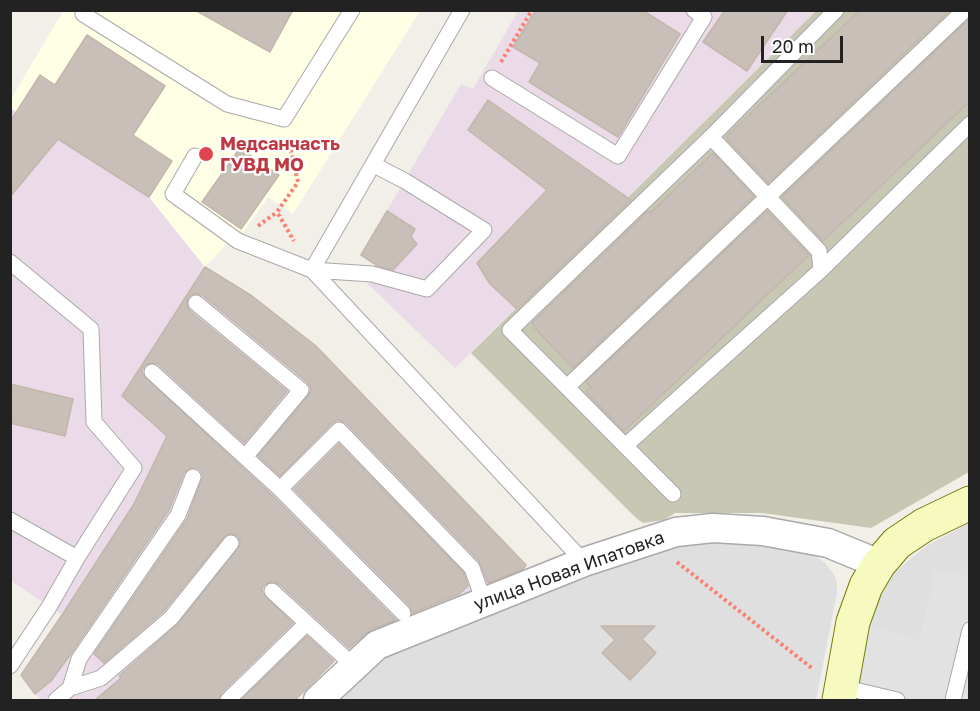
<!DOCTYPE html>
<html>
<head>
<meta charset="utf-8">
<style>
	body { margin:0 }
	#map { position:relative; width:980px; height:711px; overflow:hidden; background:#f2efe9; font-family:"Golos Text",sans-serif }
	canvas { display:block }
	.frame { position:absolute; inset:0; border:12px solid #222; pointer-events:none }
	.scale { position:absolute; left:761px; top:36px; width:82px; height:27px; box-sizing:border-box; border:3px solid #222; border-top:0; padding-left:8px; font-size:18px; line-height:21px; white-space:nowrap; color:#222; -webkit-text-stroke:4px #fff; paint-order:stroke }
</style>
</head>
<body>
<div id="map">
<canvas width="980" height="711"></canvas>
<div class="frame"></div>
<div class="scale">20 m</div>
</div>
<script>
const ctx = document.querySelector('canvas').getContext('2d');
ctx.lineJoin = 'round';
function fillPath(path, color) { ctx.fillStyle = color; ctx.fill(path, 'evenodd'); }
const shape = rows => new Path2D(rows.map(r => 'M' + r).join(''));
function strokePath(path, color, width, dash) { ctx.strokeStyle = color; ctx.lineWidth = width; ctx.lineCap = dash ? 'butt' : 'round'; ctx.setLineDash(dash || []); ctx.stroke(path); }
function write(font, color, halo, rows, align = 'center') {
  ctx.font = font + ' "Golos Text",sans-serif'; ctx.lineWidth = 4.5; ctx.setLineDash([]); ctx.textBaseline = 'middle'; ctx.strokeStyle = halo; ctx.fillStyle = color; for (const [text, x, y, turn = 0] of rows) {
    ctx.save(); ctx.translate(x, y); ctx.rotate((+turn || 0) * Math.PI / 180); ctx.textAlign = isNaN(turn) ? turn : align; if (halo) ctx.strokeText(text, 0, 0); ctx.fillText(text, 0, 0); ctx.restore();
  }
}
const residential = shape([
	[969,523,969,700,854,700,869,618,894,572,928,545],
	[717,540,770,542,811,553,824,562,833,573,837,582,837,593,816,700,341,700,386,656,496,608,665,549]
]);
const industrial = shape([
	[518,11,816,11,455,368,368,284,375,264,361,255,461,84,473,89],
	[10,108,149,197,205,267,252,296,316,346,526,565,518,575,419,616,353,648,332,663,295,700,40,700,21,675,62,615,11,581]
]);
const education = shape([
	[63,11,420,11,293,214,268,197,243,233,240,230,205,267,149,197,11,108,10,101]
]);
const construction = shape([
	[816,11,969,11,969,472,871,528,762,513,675,513,664,520,643,523,636,518,471,353]
]);
const parking = shape([
	[935,570,969,576,969,700,857,700,871,626,919,640]
]);
const building = shape([
	[195,10,293,10,270,52,195,10],
	[536,10,642,10,680,34,618,137,529,82,540,63,513,47,536,10],
	[725,10,788,10,747,71,703,42,725,10],
	[860,10,950,10,768,183,727,139,728,137,727,136,860,10],
	[969,19,969,102,823,241,782,197,969,19],
	[87,35,165,86,133,135,172,161,149,197,58,139,10,197,10,122,40,75,55,85,87,35],
	[488,100,631,200,517,309,490,284,477,263,547,190,468,130,488,100],
	[240,148,279,175,241,229,202,202,240,148],
	[713,153,754,196,573,368,533,326,534,325,532,323,648,211,650,213,713,153],
	[387,211,415,229,411,237,417,244,393,270,378,266,361,255,387,211],
	[767,211,809,255,624,431,586,392,591,387,586,382,767,211],
	[205,267,252,296,316,346,526,565,523,569,488,583,479,561,346,423,342,421,337,420,332,423,280,476,258,456,308,396,311,391,310,386,307,382,202,295,198,294,193,294,189,296,187,301,187,306,190,311,287,391,244,443,158,364,150,363,145,365,142,370,143,375,273,496,396,620,370,630,349,648,279,584,275,582,270,582,264,585,262,589,263,594,293,623,221,693,219,700,95,700,121,678,119,676,178,624,240,545,240,539,237,535,228,534,224,537,164,611,104,663,94,654,187,519,203,476,201,471,197,468,191,468,187,470,184,473,169,510,70,655,51,681,35,694,21,675,62,615,134,504,167,436,122,396,205,267],
	[10,384,73,399,65,436,10,423,10,384],
	[339,444,464,573,468,586,459,594,412,613,410,606,294,489,339,444],
	[601,626,655,626,642,639,656,653,630,680,602,653,615,640,601,626],
	[307,636,334,661,295,700,241,700,307,636]
]);
const path = shape([
	[501,62,532,10],
	[288,138,298,182,277,212,294,241],
	[258,226,277,212],
	[677,562,813,669]
]);
const lane = shape([
	[85,10,83,14,227,104,284,119,352,10],
	[462,10,312,270,584,562],
	[492,78,618,156,704,17,694,10],
	[711,137,819,251,821,270],
	[195,156,173,194,238,241,312,270,372,274,427,289,484,230,405,181,374,165],
	[10,262,91,329,94,422,134,468,77,558,49,607,10,666],
	[196,303,301,390,245,457],
	[152,372,280,489,403,613],
	[567,387,965,10],
	[625,446,821,270,970,124],
	[280,489,339,430,472,568,484,602],
	[673,494,510,330,711,137,836,10],
	[10,520,77,558],
	[272,591,354,666],
	[842,687,897,700],
	[70,688,79,659,178,515,193,477],
	[56,700,70,688,101,678,171,618,231,543],
	[228,700,307,623],
	[953,700,970,630]
]);
const street = shape([
	[318,700,377,645,584,562,676,532,713,528,763,531,828,543,879,564]
]);
const secondary = shape([
	[839,700,853,622,866,586,879,564,897,543,924,525,970,503]
]);
const markers = [
	[206,154,8,"#e0444e"]
];
const healthNames = [
	["Медсанчасть",220,144],
	["ГУВД МО",220,165]
];
const streetNames = [
	["улица Новая Ипатовка",569,571,-20]
];
fillPath(residential, '#e0dfdf');
fillPath(industrial, '#ebdbe8');
fillPath(education, '#ffffe5');
fillPath(construction, '#c7c7b4');
fillPath(parking, '#e2e2e2');
fillPath(building, '#c7bfb8');
strokePath(building, '#c4b6ab', 1.5);
strokePath(lane, '#a9a9a9', 17);
strokePath(street, '#a9a9a9', 31);
strokePath(secondary, '#707d05', 35);
strokePath(path, '#fa8072', 4, [3, 3]);
strokePath(lane, '#fff', 15);
strokePath(street, '#fff', 28);
strokePath(secondary, '#f7fabf', 33);
for (const [x, y, r, color] of markers) { const dot = new Path2D(); dot.arc(x, y, r, 0, 2 * Math.PI); ctx.fillStyle = color; ctx.fill(dot); strokePath(dot, '#fff', 2); }
write('bold 18px', '#be3a42', '#fff', healthNames, 'left');
write('18px', '#222', '#fff', streetNames);
</script>
</body>
</html>
